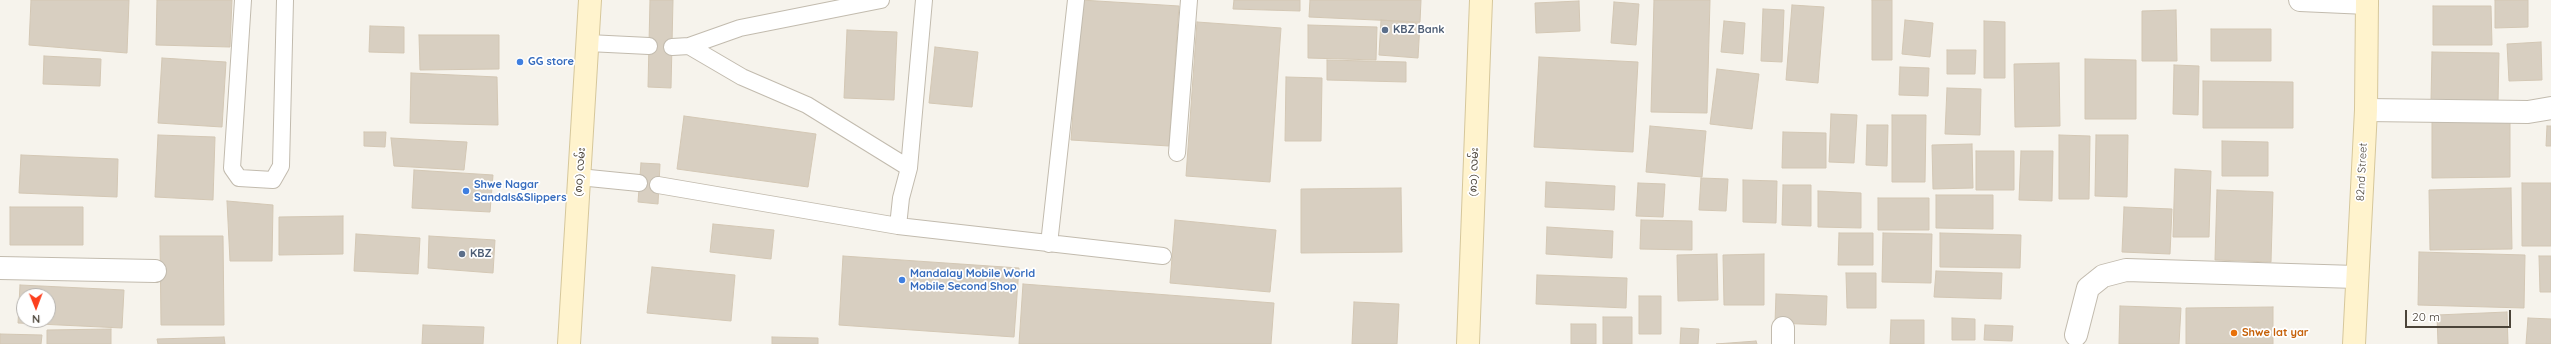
<!DOCTYPE html>
<html>
<head>
<meta charset="utf-8">
<style>
	body { margin:0 }
	#map { position:relative; width:2551px; height:344px; overflow:hidden; background:#f6f3ec; font-family:Quicksand,sans-serif }
	canvas { display:block }
	.north { position:absolute; left:16px; top:288px; width:40px; height:40px; box-sizing:border-box; background:#fff; border:1px solid #b7b4b0; border-radius:50%; rotate:179deg; font-size:11px; font-weight:700; line-height:16px; text-align:center; color:#4b4439 }
	.north::after { content:''; display:block; margin:auto; width:14px; height:18px; background:#fc3f1d; clip-path:polygon(50% 0,100% 100%,50% 72%,0 100%) }
	.scale { position:absolute; left:2405px; top:310px; width:106px; height:18px; box-sizing:border-box; border:2px solid #4b4439; border-top:0; padding-left:5px; font-size:12px; line-height:14px; white-space:nowrap; color:#4b4439; -webkit-text-stroke:3px #fff; paint-order:stroke }
</style>
</head>
<body>
<div id="map">
<canvas width="2551" height="344"></canvas>
<div class="north">N</div>
<div class="scale">20 m</div>
</div>
<script>
const ctx = document.querySelector('canvas').getContext('2d');
ctx.lineJoin = 'round';
function fillPath(path, color) { ctx.fillStyle = color; ctx.fill(path, 'evenodd'); }
const shape = rows => new Path2D(rows.map(r => 'M' + r).join(''));
function strokePath(path, color, width, dash) { ctx.strokeStyle = color; ctx.lineWidth = width; ctx.lineCap = dash ? 'butt' : 'round'; ctx.setLineDash(dash || []); ctx.stroke(path); }
function write(font, color, halo, rows, align = 'center') {
  ctx.font = font + ' Quicksand,"Noto Sans Myanmar",sans-serif'; ctx.lineWidth = 3.5; ctx.setLineDash([]); ctx.textBaseline = 'middle'; ctx.strokeStyle = halo; ctx.fillStyle = color; for (const [text, x, y, turn = 0] of rows) {
    ctx.save(); ctx.translate(x, y); ctx.rotate((+turn || 0) * Math.PI / 180); ctx.textAlign = isNaN(turn) ? turn : align; if (halo) ctx.strokeText(text, 0, 0); ctx.fillText(text, 0, 0); ctx.restore();
  }
}
const building = shape([
	[31,0,129,0,127,53,29,45,31,0],
	[157,0,232,0,230,47,156,45,157,0],
	[650,0,673,0,671,88,648,87,650,0],
	[1081,0,1179,6,1169,146,1071,140,1081,0],
	[1234,0,1300,0,1300,11,1233,9,1234,0],
	[1310,0,1421,0,1420,22,1309,17,1310,0],
	[1654,0,1710,0,1707,113,1651,112,1654,0],
	[1872,0,1892,0,1892,60,1872,60,1872,0],
	[2495,0,2528,0,2528,27,2495,28,2495,0],
	[1579,1,1580,31,1536,33,1535,3,1579,1],
	[1614,2,1639,4,1636,45,1611,43,1614,2],
	[1792,5,1824,7,1818,83,1786,80,1792,5],
	[2433,6,2491,6,2492,45,2433,45,2433,6],
	[1763,9,1784,10,1782,62,1761,61,1763,9],
	[2176,10,2177,61,2142,61,2142,11,2176,10],
	[1381,20,1420,23,1418,58,1379,55,1381,20],
	[1905,20,1933,23,1930,57,1902,54,1905,20],
	[1724,21,1745,23,1743,54,1721,52,1724,21],
	[1984,21,2005,22,2005,78,1984,78,1984,21],
	[1197,22,1281,28,1270,182,1186,176,1197,22],
	[1308,25,1377,27,1376,60,1308,58,1308,25],
	[370,26,404,27,404,53,369,52,370,26],
	[2211,29,2271,29,2271,61,2211,61,2211,29],
	[847,30,897,32,894,100,844,98,847,30],
	[419,35,499,35,499,69,420,70,419,35],
	[2541,42,2542,80,2509,81,2507,44,2541,42],
	[935,47,978,52,972,107,929,103,935,47],
	[1947,50,1976,50,1975,74,1947,74,1947,50],
	[2432,52,2499,53,2498,103,2431,101,2432,52],
	[44,56,101,59,100,86,43,84,44,56],
	[1539,57,1638,62,1633,152,1534,147,1539,57],
	[162,58,226,62,222,127,158,123,162,58],
	[2085,59,2136,60,2136,119,2085,119,2085,59],
	[1327,60,1406,62,1406,82,1327,80,1327,60],
	[2059,63,2060,126,2015,127,2014,64,2059,63],
	[2174,65,2199,66,2198,115,2173,114,2174,65],
	[1900,67,1929,68,1928,96,1899,95,1900,67],
	[1717,69,1759,74,1752,129,1710,124,1717,69],
	[411,73,497,77,498,125,410,123,411,73],
	[1286,77,1322,78,1321,141,1285,141,1286,77],
	[2203,81,2293,82,2293,128,2203,128,2203,81],
	[1947,88,1981,89,1980,135,1945,134,1947,88],
	[1831,114,1857,115,1854,163,1829,162,1831,114],
	[1892,115,1926,115,1925,182,1892,182,1892,115],
	[684,116,816,134,808,187,677,169,684,116],
	[2432,120,2510,120,2510,177,2432,178,2432,120],
	[1867,125,1888,125,1887,166,1866,165,1867,125],
	[1650,126,1706,131,1702,177,1646,172,1650,126],
	[2547,126,2551,126,2551,146,2546,146,2547,126],
	[364,132,386,132,385,147,364,146,364,132],
	[1783,132,1826,133,1826,168,1782,168,1783,132],
	[158,135,215,137,213,200,155,197,158,135],
	[2059,135,2090,136,2089,199,2059,199,2059,135],
	[2096,135,2128,135,2127,197,2095,196,2096,135],
	[391,138,467,142,464,170,394,166,391,138],
	[2222,141,2268,142,2268,176,2222,176,2222,141],
	[1972,144,1973,188,1933,189,1932,145,1972,144],
	[1976,151,2014,151,2014,190,1976,190,1976,151],
	[2021,151,2053,151,2052,201,2019,200,2021,151],
	[21,155,118,159,117,197,19,193,21,155],
	[641,163,660,164,658,204,638,202,641,163],
	[2175,169,2211,171,2209,237,2173,237,2175,169],
	[414,170,493,175,490,212,412,208,414,170],
	[1701,178,1728,179,1726,211,1699,210,1701,178],
	[1743,180,1777,181,1776,223,1743,222,1743,180],
	[1546,182,1615,186,1614,210,1545,207,1546,182],
	[1638,183,1665,184,1663,217,1636,216,1638,183],
	[2522,183,2551,183,2551,246,2522,246,2522,183],
	[1783,185,1811,185,1811,226,1782,225,1783,185],
	[1401,188,1402,252,1301,253,1301,189,1401,188],
	[2511,188,2512,249,2430,250,2429,190,2511,188],
	[2217,190,2273,192,2271,262,2215,260,2217,190],
	[1818,191,1861,193,1861,228,1818,227,1818,191],
	[1936,195,1993,195,1993,229,1936,228,1936,195],
	[1878,198,1929,198,1929,230,1878,230,1878,198],
	[227,201,273,205,272,261,230,261,227,201],
	[10,207,83,207,83,245,10,245,10,207],
	[2124,207,2172,209,2170,254,2122,252,2124,207],
	[343,216,343,254,279,255,279,217,343,216],
	[1175,220,1276,230,1270,292,1170,283,1175,220],
	[1641,220,1692,221,1692,250,1640,249,1641,220],
	[713,224,774,230,771,259,710,252,713,224],
	[1547,227,1613,231,1612,258,1546,254,1547,227],
	[1839,233,1873,233,1873,265,1838,265,1839,233],
	[1883,233,1932,234,1931,283,1882,282,1883,233],
	[1940,233,2021,235,2020,268,1940,267,1940,233],
	[356,234,420,238,418,274,354,271,356,234],
	[160,236,223,236,224,325,161,325,160,236],
	[429,236,495,240,493,273,428,268,429,236],
	[2419,252,2525,255,2524,308,2418,305,2419,252],
	[1717,254,1718,300,1678,301,1677,255,1717,254],
	[1764,254,1764,305,1724,305,1723,255,1764,254],
	[843,256,1019,268,1014,337,839,325,843,256],
	[2539,256,2551,256,2551,292,2540,292,2539,256],
	[652,267,735,275,731,321,647,313,652,267],
	[1936,271,2002,273,2001,299,1934,297,1936,271],
	[1846,273,1876,273,1876,308,1847,308,1846,273],
	[1537,275,1627,278,1626,308,1536,304,1537,275],
	[1023,284,1274,303,1271,344,1019,344,1023,284],
	[20,285,124,290,122,328,18,323,20,285],
	[24,296,48,296,48,320,24,320,24,296],
	[1776,294,1827,296,1826,325,1775,323,1776,294],
	[1639,296,1661,296,1661,334,1639,334,1639,296],
	[1354,302,1399,304,1397,344,1352,344,1354,302],
	[2120,306,2181,308,2179,344,2119,344,2120,306],
	[2273,307,2273,344,2186,344,2186,308,2273,307],
	[2507,312,2508,344,2438,344,2437,315,2507,312],
	[1603,317,1632,317,1632,344,1603,344,1603,317],
	[1952,318,1975,319,1975,340,1952,340,1952,318],
	[2528,318,2551,319,2551,344,2526,344,2528,318],
	[1891,320,1924,320,1924,344,1890,344,1891,320],
	[1571,324,1596,324,1596,344,1571,344,1571,324],
	[423,325,484,327,483,344,422,344,423,325],
	[1985,325,2013,326,2012,341,1984,340,1985,325],
	[1681,328,1699,329,1698,344,1680,344,1681,328],
	[111,329,111,344,47,344,47,330,111,329],
	[0,334,42,335,41,344,0,344,0,334],
	[224,337,225,344,158,344,157,339,224,337],
	[772,337,818,338,818,344,772,344,772,337],
	[1756,341,1757,344,1716,344,1756,341]
]);
const lane = shape([
	[243,0,232,168,239,178,273,180,281,166,285,0],
	[924,0,909,168,901,198,898,226,1163,256],
	[588,43,649,46],
	[689,46,742,77,807,105,909,168],
	[672,47,689,46,740,28,881,0],
	[1177,153,1189,0],
	[579,177,639,183],
	[658,185,898,226],
	[1049,244,1076,0]
]);
const street = shape([
	[2300,0,2367,3],
	[2366,110,2528,112,2551,108],
	[0,268,155,271],
	[2076,335,2088,288,2103,276,2126,270,2356,277],
	[1783,344,1783,328]
]);
const secondary = shape([
	[569,344,590,0],
	[1468,344,1481,0],
	[2354,344,2366,110,2367,0]
]);
const markers = [
	[1385,30,4,"#5c6f8a"],
	[520,62,4,"#3f7fe0"],
	[466,191,4,"#3f7fe0"],
	[462,254,4,"#5c6f8a"],
	[902,280,4,"#3f7fe0"],
	[2234,333,4,"#e8710a"]
];
const serviceNames = [
	["KBZ Bank",1393,30],
	["KBZ",470,254]
];
const shopNames = [
	["GG store",528,62],
	["Shwe Nagar",474,185],
	["Sandals&Slippers",474,198],
	["Mandalay Mobile World",910,274],
	["Mobile Second Shop",910,287]
];
const streetNames = [
	["(၈၀) လမ်း",580,172,-86],
	["(၈၁) လမ်း",1474,172,-88],
	["82nd Street",2362,172,-87]
];
const foodNames = [
	["Shwe lat yar",2242,333]
];
fillPath(building, '#d8cfc1');
strokePath(building, '#d3c7b4', 1);
strokePath(lane, '#c2bbae', 18);
strokePath(street, '#c2bbae', 24);
strokePath(secondary, '#d6c79b', 24);
strokePath(lane, '#fff', 16);
strokePath(street, '#fff', 22);
strokePath(secondary, '#fff3cd', 22);
for (const [x, y, r, color] of markers) { const dot = new Path2D(); dot.arc(x, y, r, 0, 2 * Math.PI); ctx.fillStyle = color; ctx.fill(dot); strokePath(dot, '#fff', 1.5); }
write('bold 11px', '#4e5e75', '#fff', serviceNames, 'left');
write('bold 11px', '#366cbe', '#fff', shopNames, 'left');
write('11px', '#4b4439', '#fff', streetNames);
write('bold 11px', '#c56008', '#fff', foodNames, 'left');
</script>
</body>
</html>
